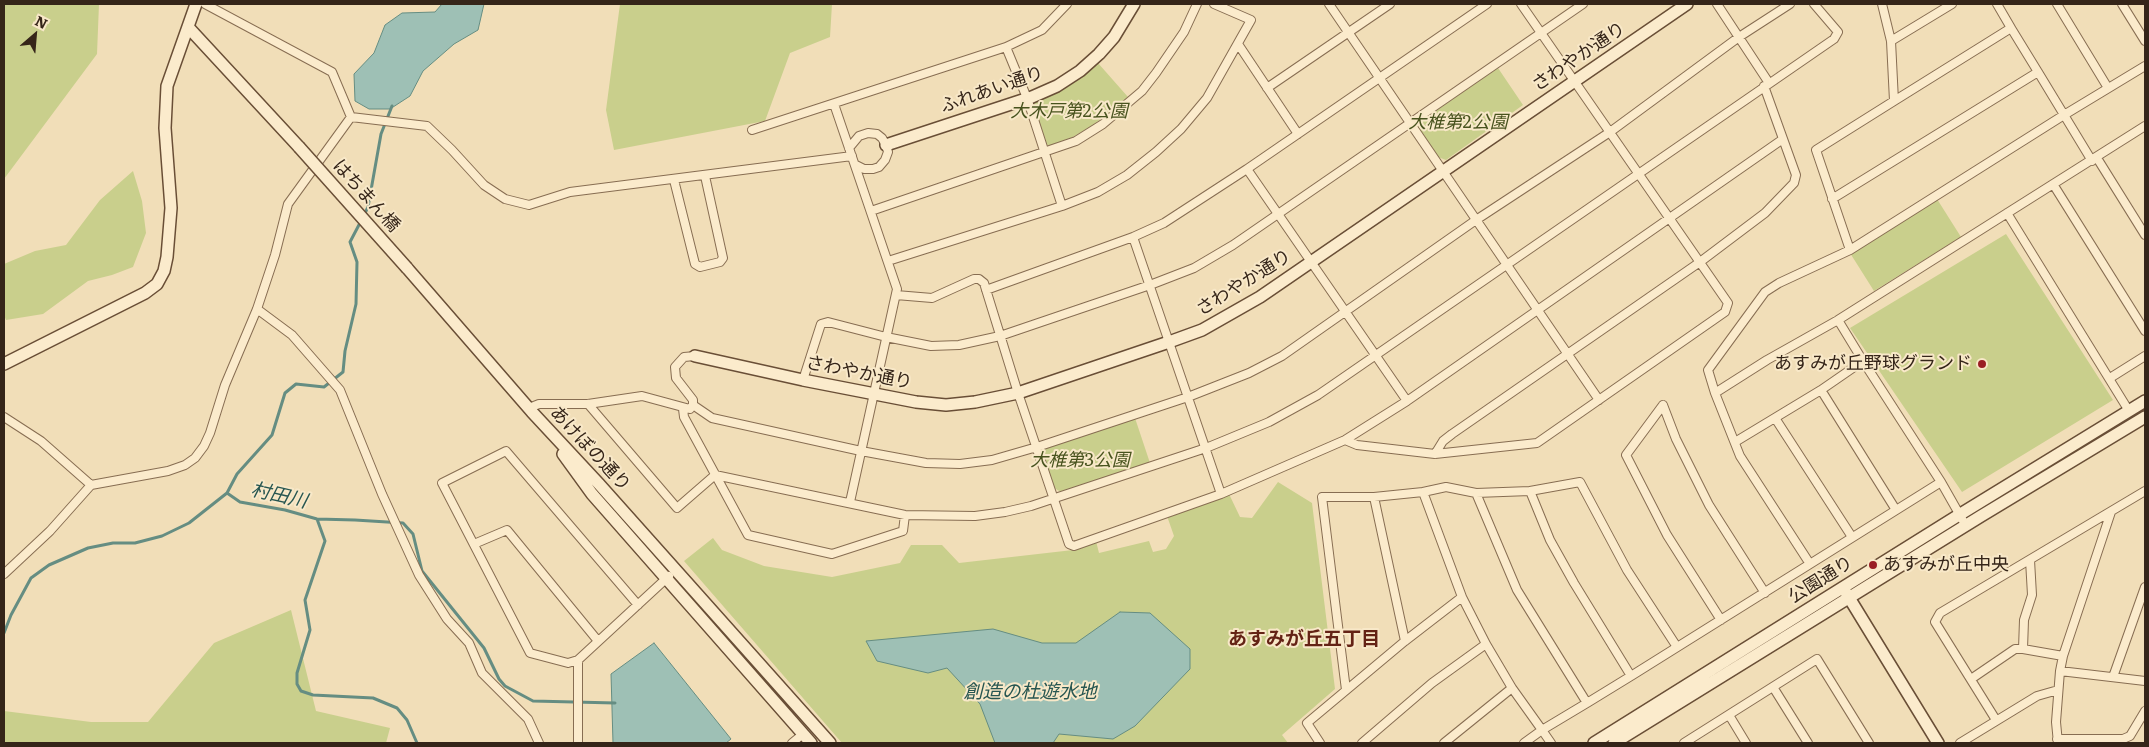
<!DOCTYPE html>
<html>
<head>
<meta charset="utf-8">
<style>
	body { margin:0 }
	#map { position:relative; width:2149px; height:747px; overflow:hidden; background:#f1deb8; font-family:Literata,serif }
	canvas { display:block }
	.frame { position:absolute; inset:0; border:5px solid #352519; pointer-events:none }
	.north { position:absolute; left:10px; top:10px; width:50px; height:50px; -webkit-text-stroke:4px #f8e8c8; paint-order:stroke; rotate:27deg; font-size:14px; font-weight:700; line-height:20px; text-align:center; color:#352519 }
	.north::after { content:''; display:block; margin:auto; width:18px; height:22px; background:#352519; clip-path:polygon(50% 0,100% 100%,50% 72%,0 100%) }
</style>
</head>
<body>
<div id="map">
<canvas width="2149" height="747"></canvas>
<div class="frame"></div>
<div class="north">N</div>
</div>
<script>
const ctx = document.querySelector('canvas').getContext('2d');
ctx.lineJoin = 'round';
function fillPath(path, color) { ctx.fillStyle = color; ctx.fill(path, 'evenodd'); }
const shape = rows => new Path2D(rows.map(r => 'M' + r).join(''));
function strokePath(path, color, width, dash) { ctx.strokeStyle = color; ctx.lineWidth = width; ctx.lineCap = dash ? 'butt' : 'round'; ctx.setLineDash(dash || []); ctx.stroke(path); }
function write(font, color, halo, rows, align = 'center') {
  ctx.font = font + ' Literata,"Noto Sans JP",serif'; ctx.lineWidth = 4; ctx.setLineDash([]); ctx.textBaseline = 'middle'; ctx.strokeStyle = halo; ctx.fillStyle = color; for (const [text, x, y, turn = 0] of rows) {
    ctx.save(); ctx.translate(x, y); ctx.rotate((+turn || 0) * Math.PI / 180); ctx.textAlign = isNaN(turn) ? turn : align; if (halo) ctx.strokeText(text, 0, 0); ctx.fillText(text, 0, 0); ctx.restore();
  }
}
const green = shape([
	[4,4,99,4,97,54,4,179],
	[620,4,832,4,830,37,790,53,765,121,614,150,606,110],
	[1098,63,1128,97,1092,126,1071,138,1049,146,1045,143,1032,106,1034,101,1069,86],
	[1498,68,1523,105,1446,160,1438,157,1418,128,1418,123],
	[133,171,142,201,146,233,133,267,112,275,88,281,43,314,6,320,4,315,4,264,35,251,66,245,100,200],
	[1937,199,1961,237,1874,291,1850,253],
	[2006,234,2113,400,1962,492,1850,328],
	[1135,418,1150,463,1061,492,1054,488,1042,454,1044,448],
	[1278,482,1312,503,1335,689,1282,735,1288,743,842,743,684,561,713,538,722,550,764,566,832,577,900,563,911,545,942,545,959,563,1073,550,1096,541,1099,553,1149,541,1153,552,1166,549,1174,536,1167,516,1229,494,1240,517,1252,518],
	[291,610,316,711,390,728,386,743,4,743,4,711,91,722,148,722,214,643]
]);
const water = shape([
	[442,4,484,4,478,30,454,44,423,71,410,96,390,109,369,109,355,101,354,74,374,53,385,25,402,13,435,12,442,4],
	[1120,612,1150,613,1190,649,1190,669,1135,726,1113,739,1059,734,1053,743,995,743,980,704,947,668,928,673,877,661,866,641,993,629,1042,643,1076,643,1120,612],
	[654,643,731,739,726,743,613,743,611,674,654,643]
]);
const stream = shape([
	[364,215,368,207,381,134,392,106],
	[227,493,240,502,285,510,317,519,355,520,403,523,413,534,422,571,484,648,499,679,505,686,533,701,615,703],
	[317,519,325,541,305,600,310,630,297,673,297,684,301,691,313,695,373,698,397,708,407,720,417,743],
	[4,633,11,615,31,578,49,565,88,548,113,543,135,543,162,536,189,523,227,493,237,474,272,435,285,393,296,384,324,387,343,372,345,351,356,304,357,262,350,242,361,221]
]);
const street = shape([
	[205,4,332,72,351,117],
	[1329,4,1599,400],
	[1717,4,1769,83],
	[1997,4,2011,28],
	[2057,4,2108,88],
	[2122,4,2145,41],
	[1891,41,1952,4],
	[1238,44,1298,134],
	[1006,47,1027,98,1062,206],
	[2038,72,2092,161],
	[1267,88,1390,4],
	[834,104,897,289,850,502],
	[752,130,1006,47,1042,30,1067,4],
	[849,148,859,136,868,133,877,134,882,138,886,145,888,152,885,160,879,167,873,169,864,169,856,165],
	[2097,158,2145,235],
	[1247,169,1407,401],
	[674,180,695,264,700,267,720,262,723,258,705,176],
	[2053,184,2145,331],
	[1832,199,2038,72,2011,28,1894,101],
	[871,211,1076,141,1103,124,1142,91,1156,73,1184,32,1197,4],
	[2007,213,2129,411],
	[1133,237,1221,494],
	[1850,250,1816,150,1894,101,1891,41,1882,4],
	[888,261,1062,206,1098,192,1127,175,1156,152,1181,129,1207,98,1251,20,1214,4],
	[986,290,1133,237,1164,223,1247,169,1487,4],
	[896,295,932,298,974,279,979,279,984,283,1018,393,1069,544,1074,546,1221,494,1345,440,1407,401,1783,139],
	[257,309,292,335,340,390,382,494,419,575,447,619,469,643,482,673,528,719,539,743],
	[1838,320,2145,126],
	[2110,378,2145,356],
	[803,380,821,324,828,322,886,337,931,346,959,345,1000,336,1150,285,1194,268,1233,245,1583,4],
	[1821,390,1896,510],
	[1715,393,1708,370,1765,292,1779,283,1850,250,2064,115,2145,66],
	[588,404,677,508,715,475,905,515,975,516,1005,512,1031,506,1206,448,1269,422,1318,395,1834,39,1838,32,1814,4],
	[693,405,712,418,861,451,926,463,960,464,992,460,1037,447,1188,397,1249,373,1282,356,1476,220,1610,132,1739,37,1790,4],
	[1663,405,1626,455,1667,535,1721,620],
	[1663,405,1676,439,1709,505,1765,593],
	[529,408,539,404,588,404,642,396,690,409,693,405,693,400,676,378,675,367,684,357,695,356],
	[683,409,684,417,748,535,832,554,903,531,905,515],
	[4,417,41,441,91,485],
	[1775,418,1852,537],
	[1345,440,1357,445,1435,454,1537,443,1725,312,1728,303,1521,4],
	[1735,442,1821,390,1863,361,1941,482,1966,526],
	[1435,454,1443,441,1452,434,1700,262,1765,213,1794,183,1796,175,1764,86],
	[1530,491,1580,482,1627,570,1677,647],
	[1423,492,1446,487,1476,493,1517,590,1587,703,1542,730,1512,688,1444,743],
	[1476,493,1530,491,1550,540,1574,583,1631,676,1587,703],
	[1374,497,1423,492,1462,597],
	[474,544,507,530,598,641],
	[1810,564,1740,456,1715,393,1767,360,1838,320,1863,361],
	[4,574,50,531,91,485,168,471,185,465,195,458,204,446,210,433,225,385,257,309,275,255,288,204,351,117,427,126,452,150,484,185,505,199,529,205,570,192,852,156],
	[638,605,506,451,442,483,530,653,568,663,578,660,669,576],
	[2023,649,2024,620,2032,595,2030,560],
	[578,660,578,743],
	[2060,671,2145,681],
	[1631,676,1941,482],
	[2113,677,2145,587],
	[1971,679,2015,649,2023,649,2063,656],
	[1773,687,1808,743],
	[1346,690,1322,497,1374,497,1405,641],
	[1729,715,1746,743],
	[1996,720,1935,622,1940,613,2145,491],
	[2057,739,2123,739,2130,736,2145,711],
	[792,743,803,734],
	[1320,743,1307,723,1405,641,1462,597,1486,644],
	[1362,743,1432,683,1486,644,1512,688],
	[1524,743,1542,730,1551,743],
	[1684,743,1817,659,1869,743],
	[1960,743,2037,696,2058,690],
	[2058,743,2056,722,2060,671,2063,656,2111,512]
]);
const secondary = shape([
	[188,27,299,147],
	[886,145,1032,97,1057,86,1080,71,1099,54,1114,37,1134,4],
	[407,268,532,412,599,484,830,743],
	[695,356,803,380,916,402,946,405,975,402,1018,393,1169,342,1202,330,1260,297,1687,4],
	[4,364,145,293,157,284,164,271,167,257,171,208,165,128,167,86,196,4],
	[563,454,592,494,811,743],
	[1845,591,1938,743],
	[1594,743,1959,515,2145,401],
	[1614,743,1981,516,2145,417]
]);
const secondaryBridge = shape([
	[299,147,407,268]
]);
const markers = [
	[1982,364,5,"#9a1e24"],
	[1873,565,5,"#9a1e24"]
];
const streetNames = [
	["さわやか通り",1579,57,-34],
	["ふれあい通り",992,90,-19],
	["はちまん橋",366,196,48],
	["さわやか通り",1244,283,-32],
	["さわやか通り",859,373,11],
	["あけぼの通り",590,449,47],
	["公園通り",1821,580,-32]
];
const parkNames = [
	["大木戸第2公園",1069,112],
	["大椎第2公園",1458,123],
	["大椎第3公園",1080,461]
];
const poiNames = [
	["あすみが丘野球グランド",1972,364],
	["あすみが丘中央",1883,565,"left"]
];
const waterNames = [
	["村田川",279,496,13],
	["創造の杜遊水地",1030,692]
];
const neighbourhoodNames = [
	["あすみが丘五丁目",1304,639]
];
fillPath(green, '#c9cf8c');
fillPath(water, '#9ec0b5');
strokePath(water, '#658d82', 1);
strokePath(stream, '#658d82', 3);
strokePath(street, '#876d52', 10);
strokePath(secondary, '#694e36', 14);
strokePath(street, '#fbebcc', 8);
strokePath(secondary, '#fbebcc', 11);
strokePath(secondaryBridge, '#694e36', 14, []);
strokePath(secondaryBridge, '#fbebcc', 11);
for (const [x, y, r, color] of markers) { const dot = new Path2D(); dot.arc(x, y, r, 0, 2 * Math.PI); ctx.fillStyle = color; ctx.fill(dot); strokePath(dot, '#f8e8c8', 2); }
write('18px', '#352519', '#f8e8c8', streetNames);
write('italic 18px', '#48531e', '#f8e8c8', parkNames);
write('18px', '#352519', '#f8e8c8', poiNames, 'right');
write('italic 19px', '#275651', '#f8e8c8', waterNames);
write('bold 19px', '#642315', '#f8e8c8', neighbourhoodNames);
</script>
</body>
</html>
